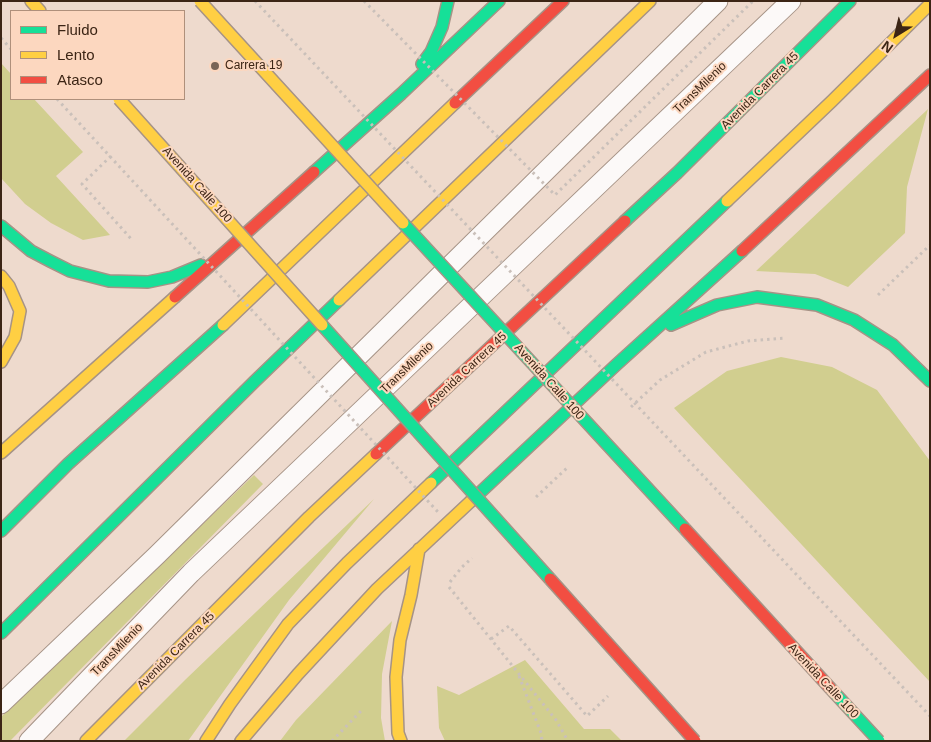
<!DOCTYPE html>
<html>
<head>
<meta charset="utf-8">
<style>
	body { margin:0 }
	#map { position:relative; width:931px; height:742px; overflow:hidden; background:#eedacd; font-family:Helvetica,sans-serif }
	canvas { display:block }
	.frame { position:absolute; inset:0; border:2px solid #3c2515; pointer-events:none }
	.legend { position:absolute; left:10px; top:10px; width:175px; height:90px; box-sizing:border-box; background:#fcd7bf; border:1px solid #af907b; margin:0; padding:6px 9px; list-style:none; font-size:15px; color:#3c2515 }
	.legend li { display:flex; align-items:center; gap:10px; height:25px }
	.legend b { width:25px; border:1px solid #af907b }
	.north { position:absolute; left:871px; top:10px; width:50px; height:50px; -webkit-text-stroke:4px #fcd7bf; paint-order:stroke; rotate:216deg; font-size:14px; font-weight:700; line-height:20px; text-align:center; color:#3c2515 }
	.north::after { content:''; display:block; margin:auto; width:18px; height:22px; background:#3c2515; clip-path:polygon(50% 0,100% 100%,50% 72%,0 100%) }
</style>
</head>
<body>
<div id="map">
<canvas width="931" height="742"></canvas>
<div class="frame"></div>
<ul class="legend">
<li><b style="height:6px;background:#16e098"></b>Fluido</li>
<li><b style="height:6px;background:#ffcf43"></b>Lento</li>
<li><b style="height:6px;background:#f24e42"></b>Atasco</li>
</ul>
<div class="north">N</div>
</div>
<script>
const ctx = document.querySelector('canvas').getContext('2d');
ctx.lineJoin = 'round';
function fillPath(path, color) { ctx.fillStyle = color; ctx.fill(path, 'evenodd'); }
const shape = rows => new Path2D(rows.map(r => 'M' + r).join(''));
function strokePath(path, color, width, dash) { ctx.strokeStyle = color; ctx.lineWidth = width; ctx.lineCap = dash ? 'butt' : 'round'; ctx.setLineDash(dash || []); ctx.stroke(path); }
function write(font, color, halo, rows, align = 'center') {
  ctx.font = font + ' Helvetica,sans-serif'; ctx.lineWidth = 4; ctx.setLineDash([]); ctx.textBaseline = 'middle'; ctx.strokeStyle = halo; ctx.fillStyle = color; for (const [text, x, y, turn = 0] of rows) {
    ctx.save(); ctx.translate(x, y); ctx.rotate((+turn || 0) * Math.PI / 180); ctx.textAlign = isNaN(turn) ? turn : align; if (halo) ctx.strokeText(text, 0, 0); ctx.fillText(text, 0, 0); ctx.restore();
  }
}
const green = shape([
	[1,63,11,74,11,99,34,99,83,152,56,176,110,235,83,240,51,223,25,204,1,178],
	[928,109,907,187,905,233,848,287,815,274,756,271],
	[781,357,832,367,877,390,930,461,930,682,674,408,727,371],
	[254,475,263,484,10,741,1,741,1,717],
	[374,499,289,600,188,741,124,741,186,679],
	[392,621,382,674,381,718,385,741,280,741,296,720],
	[525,660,584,729,610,729,622,741,445,741,439,728,437,686,459,695]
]);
const path = shape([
	[1,38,11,49],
	[111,156,82,184,133,241],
	[878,295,930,245],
	[631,407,660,380,706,352,748,341,786,338],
	[536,497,568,467],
	[450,582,462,567,472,558],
	[449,587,556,720,568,741],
	[491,639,509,626,587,716,608,696],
	[519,676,541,733,542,741],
	[332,741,361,711]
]);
const lane = shape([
	[1,704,157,555,718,1],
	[29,741,191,573,791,1]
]);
const fast = shape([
	[422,64,431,52,442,27,448,1],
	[314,172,401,94,499,1],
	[625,221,677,173,850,1],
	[1,226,31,251,50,261,70,271,109,281,148,282,172,277,201,265],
	[671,325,717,305,757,297,817,305,854,320,893,345,930,381],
	[431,483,727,201],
	[471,501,616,365,742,251],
	[1,531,68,464,223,325],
	[1,633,254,382,339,300]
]);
const slow = shape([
	[31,1,40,11],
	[727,201,832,101,930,4],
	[1,276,9,286,20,311,15,337,1,362],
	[339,300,650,1],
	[223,325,455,103],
	[1,453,175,297],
	[86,741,309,517,376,454],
	[206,741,230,704,288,624,347,563,431,483],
	[241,741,298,674,377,589,471,501],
	[401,741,398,733,396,677,400,640,411,595,419,549]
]);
const jam = shape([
	[455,103,563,1],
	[742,251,930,75],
	[175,297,314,172],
	[376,454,625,221]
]);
const pathBridge = shape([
	[255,1,930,716],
	[364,1,555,195,753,1],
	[57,99,438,512]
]);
const fastBridge = shape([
	[403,223,685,529],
	[322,325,550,579],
	[831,689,879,741]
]);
const slowBridge = shape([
	[200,1,403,223],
	[119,99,322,325]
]);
const jamBridge = shape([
	[685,529,831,689],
	[550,579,695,741]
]);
const markers = [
	[215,66,5,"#7a6455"]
];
const poiNames = [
	["Carrera 19",225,66]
];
const streetNames = [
	["TransMilenio",700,88,-44],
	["Avenida Carrera 45",760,91,-45],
	["Avenida Calle 100",197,185,48],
	["TransMilenio",407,368,-44],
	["Avenida Carrera 45",467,370,-43],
	["Avenida Calle 100",549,382,48],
	["TransMilenio",117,650,-46],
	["Avenida Carrera 45",176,651,-45],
	["Avenida Calle 100",823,681,47]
];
fillPath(green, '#d1ce8f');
strokePath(lane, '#a69386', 21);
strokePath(fast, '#a69386', 14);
strokePath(slow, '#a69386', 14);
strokePath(jam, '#a69386', 14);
strokePath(path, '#cac0ba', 3, [2.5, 4]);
strokePath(lane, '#fcf9f8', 19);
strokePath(fast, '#16e098', 11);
strokePath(slow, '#ffcf43', 11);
strokePath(jam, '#f24e42', 11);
strokePath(fastBridge, '#a69386', 14, []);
strokePath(slowBridge, '#a69386', 14, []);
strokePath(jamBridge, '#a69386', 14, []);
strokePath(pathBridge, '#cac0ba', 3, [2.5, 4]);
strokePath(fastBridge, '#16e098', 11);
strokePath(slowBridge, '#ffcf43', 11);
strokePath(jamBridge, '#f24e42', 11);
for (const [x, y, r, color] of markers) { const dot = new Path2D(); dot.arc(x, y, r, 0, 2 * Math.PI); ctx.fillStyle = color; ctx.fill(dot); strokePath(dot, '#fcd7bf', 2); }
write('12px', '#3c2515', '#fcd7bf', poiNames, 'left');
write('12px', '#3c2515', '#fcd7bf', streetNames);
</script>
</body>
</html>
